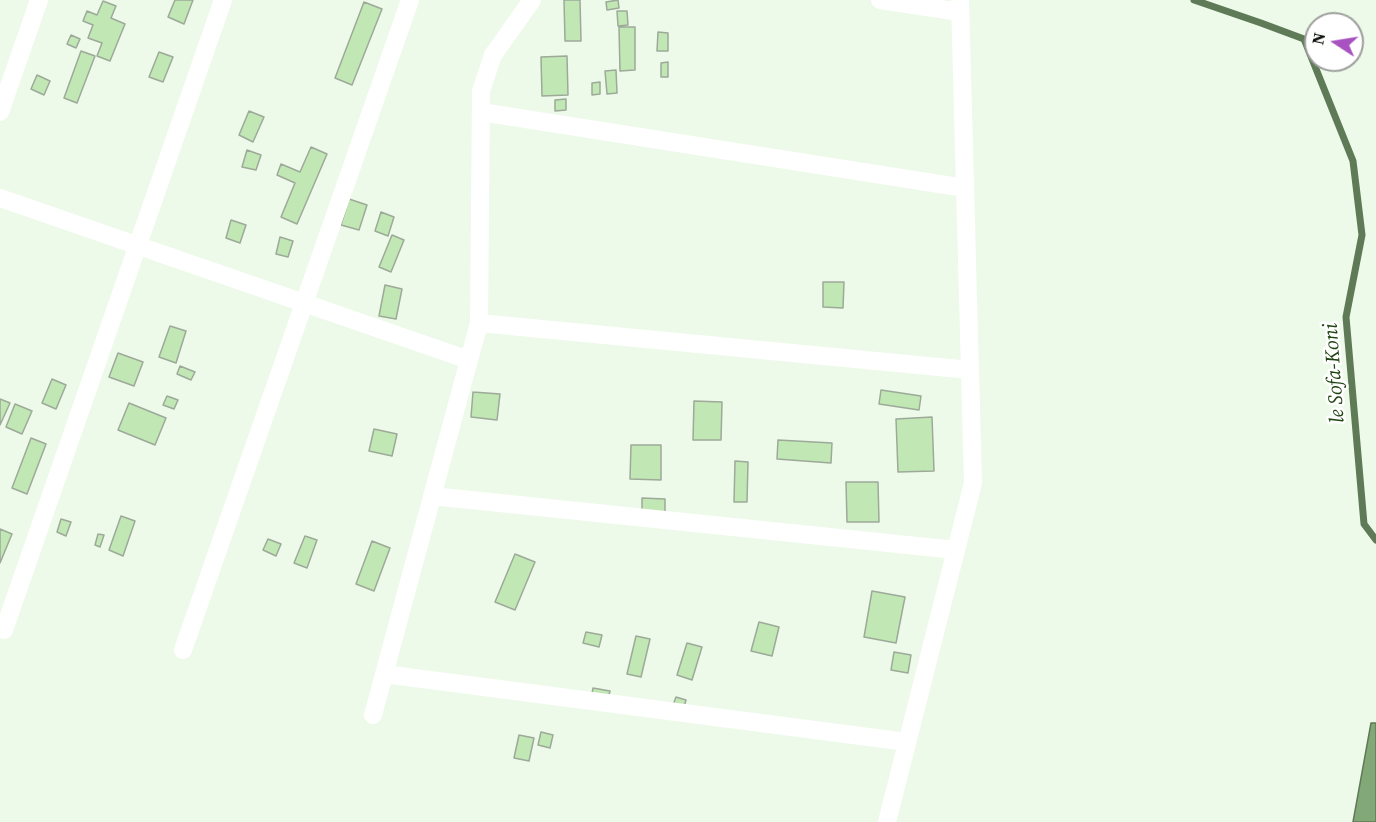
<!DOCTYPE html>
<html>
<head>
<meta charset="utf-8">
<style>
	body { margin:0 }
	#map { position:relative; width:1376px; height:822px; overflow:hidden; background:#edfae9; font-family:"Source Serif 4",serif }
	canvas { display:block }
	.north { position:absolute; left:1304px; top:12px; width:60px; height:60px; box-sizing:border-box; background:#fff; border:2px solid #9d9f9d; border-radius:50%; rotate:282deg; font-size:16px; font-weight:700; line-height:24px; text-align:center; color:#0b0f09 }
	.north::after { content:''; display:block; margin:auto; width:21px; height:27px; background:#a752c0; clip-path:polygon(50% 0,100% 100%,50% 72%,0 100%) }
</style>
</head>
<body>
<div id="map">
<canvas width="1376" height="822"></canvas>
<div class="north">N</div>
</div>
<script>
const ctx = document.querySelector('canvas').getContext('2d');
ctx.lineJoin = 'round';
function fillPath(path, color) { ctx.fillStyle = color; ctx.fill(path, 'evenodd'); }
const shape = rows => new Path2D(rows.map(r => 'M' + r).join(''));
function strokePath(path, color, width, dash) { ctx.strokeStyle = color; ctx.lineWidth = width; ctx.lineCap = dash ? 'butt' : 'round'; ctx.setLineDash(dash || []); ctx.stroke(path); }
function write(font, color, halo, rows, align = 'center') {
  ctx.font = font + ' "Source Serif 4",serif'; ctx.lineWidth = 5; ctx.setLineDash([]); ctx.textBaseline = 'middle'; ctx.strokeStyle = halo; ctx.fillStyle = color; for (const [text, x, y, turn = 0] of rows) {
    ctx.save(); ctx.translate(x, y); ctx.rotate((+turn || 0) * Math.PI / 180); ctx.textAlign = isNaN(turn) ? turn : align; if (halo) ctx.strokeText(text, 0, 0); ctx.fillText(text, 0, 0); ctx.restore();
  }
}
const water = shape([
	[1371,723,1376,723,1376,822,1353,822,1371,723]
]);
const stream = shape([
	[1194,0,1261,23,1304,39,1353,161,1362,235,1346,317,1364,524,1376,540]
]);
const building = shape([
	[175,0,193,0,184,24,168,17,175,0],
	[564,0,580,0,581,41,565,41,564,0],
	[618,0,619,8,607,10,606,2,618,0],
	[103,1,116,6,111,18,125,24,110,61,97,56,102,43,88,38,93,25,83,21,87,11,97,15,103,1],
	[364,2,382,9,352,85,335,78,364,2],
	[617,11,627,11,628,25,618,26,617,11],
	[619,27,635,27,635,70,620,71,619,27],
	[658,32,668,33,668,51,657,51,658,32],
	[71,35,80,39,76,48,67,44,71,35],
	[81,51,95,56,77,103,64,98,81,51],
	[159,52,173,57,163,82,149,77,159,52],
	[567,56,568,95,542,96,541,57,567,56],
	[668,62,668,77,661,77,661,63,668,62],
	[616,70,617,93,607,94,605,71,616,70],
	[37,75,50,81,44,95,31,89,37,75],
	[600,82,600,94,592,95,592,83,600,82],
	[566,99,566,110,555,111,555,100,566,99],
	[249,111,264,117,253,142,239,135,249,111],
	[311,147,327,154,297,224,281,217,295,183,277,175,281,164,300,172,311,147],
	[247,150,261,155,256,170,242,167,247,150],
	[349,199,367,205,359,230,341,225,349,199],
	[381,212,394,217,388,236,375,231,381,212],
	[231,220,246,225,240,243,226,238,231,220],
	[392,235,404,240,391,272,379,267,392,235],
	[280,237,293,241,288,257,276,254,280,237],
	[823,282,844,282,843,308,823,307,823,282],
	[385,285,402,289,396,319,379,316,385,285],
	[170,326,186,331,176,363,159,357,170,326],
	[118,353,143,362,134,386,109,377,118,353],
	[180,366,195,372,191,380,177,374,180,366],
	[52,379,66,385,56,409,42,403,52,379],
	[881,390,921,396,919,410,879,404,881,390],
	[473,392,500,394,497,420,471,417,473,392],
	[167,396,178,400,174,409,163,405,167,396],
	[0,399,10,403,0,425,0,399],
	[694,401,722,402,721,440,693,440,694,401],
	[129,403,166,418,155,445,118,430,129,403],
	[15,404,32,411,22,434,6,427,15,404],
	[932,417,934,471,898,472,896,419,932,417],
	[374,429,397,434,392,456,369,451,374,429],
	[31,438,46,444,27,494,12,488,31,438],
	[778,440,832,443,831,463,777,459,778,440],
	[631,445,661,445,661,480,630,479,631,445],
	[735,461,748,462,747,502,734,502,735,461],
	[846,482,878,482,879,522,847,522,846,482],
	[642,498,665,499,665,516,642,515,642,498],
	[121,516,135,521,123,556,109,550,121,516],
	[61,519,71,522,66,536,57,532,61,519],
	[0,529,12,534,0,563,0,529],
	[98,534,104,535,100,547,95,545,98,534],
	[305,536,317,540,307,568,294,563,305,536],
	[268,539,281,544,276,556,263,550,268,539],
	[372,541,390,548,374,591,356,584,372,541],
	[515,554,535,562,515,610,495,602,515,554],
	[872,591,905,597,896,643,864,637,872,591],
	[759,622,779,627,772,656,751,651,759,622],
	[586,632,602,635,599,647,583,643,586,632],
	[636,636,650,639,641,677,627,674,636,636],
	[687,643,702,647,692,680,677,675,687,643],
	[894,652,911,655,908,673,891,670,894,652],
	[593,688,610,691,607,703,591,699,593,688],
	[676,697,686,700,683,711,672,708,676,697],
	[541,732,553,735,550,748,538,745,541,732],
	[519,735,534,738,529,761,514,758,519,735]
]);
const street = shape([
	[880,0,960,12],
	[0,112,39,0],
	[481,112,965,188],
	[0,198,469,360],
	[479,323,970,370],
	[432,496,956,550],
	[4,630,223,0],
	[183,650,410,0],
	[384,674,907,742],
	[373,715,479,323,481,91,493,55,532,0],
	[887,822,973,483,960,0]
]);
const waterNames = [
	["le Sofa-Koni",1335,373,-94]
];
fillPath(water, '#83a877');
strokePath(water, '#5f7a56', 1.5);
strokePath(stream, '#5f7a56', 7);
fillPath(building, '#c1e8b4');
strokePath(building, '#9da999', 1.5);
strokePath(street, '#fff', 18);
write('italic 20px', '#1f4411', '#fff', waterNames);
</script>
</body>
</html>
